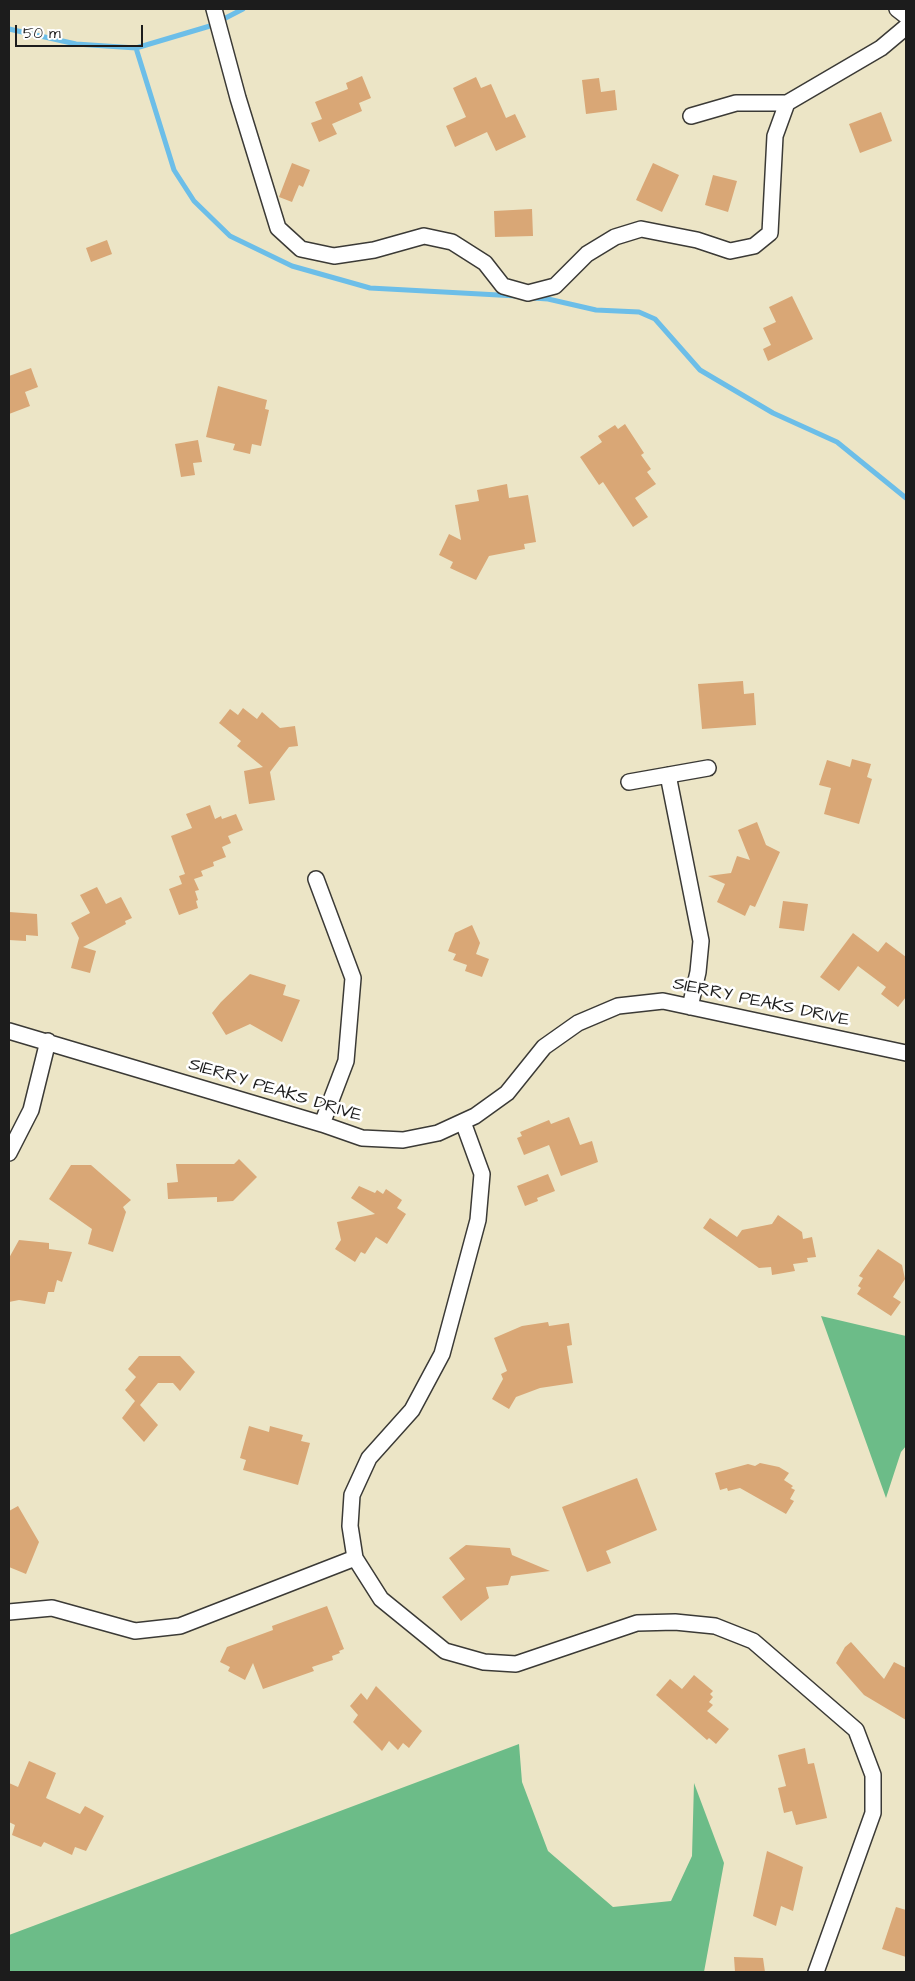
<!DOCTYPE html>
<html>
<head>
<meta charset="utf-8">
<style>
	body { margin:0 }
	#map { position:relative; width:915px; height:1981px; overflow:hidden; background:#ece5c6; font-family:"Architects Daughter",sans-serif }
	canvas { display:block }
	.frame { position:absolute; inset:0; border:10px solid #1c1c1c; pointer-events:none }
	.scale { position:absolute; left:15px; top:25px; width:128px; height:22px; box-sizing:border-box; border:2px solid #1c1c1c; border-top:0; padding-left:6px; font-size:15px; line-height:18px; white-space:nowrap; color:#1c1c1c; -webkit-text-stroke:4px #fff; paint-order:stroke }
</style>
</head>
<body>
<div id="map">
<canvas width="915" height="1981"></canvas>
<div class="frame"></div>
<div class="scale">50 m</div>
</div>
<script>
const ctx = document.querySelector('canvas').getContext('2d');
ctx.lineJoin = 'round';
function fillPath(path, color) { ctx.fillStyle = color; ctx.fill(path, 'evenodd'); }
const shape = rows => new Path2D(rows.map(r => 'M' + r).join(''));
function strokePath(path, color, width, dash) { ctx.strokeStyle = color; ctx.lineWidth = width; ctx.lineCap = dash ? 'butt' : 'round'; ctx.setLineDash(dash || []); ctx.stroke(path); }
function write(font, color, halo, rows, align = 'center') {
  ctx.font = font + ' "Architects Daughter",sans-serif'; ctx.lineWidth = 5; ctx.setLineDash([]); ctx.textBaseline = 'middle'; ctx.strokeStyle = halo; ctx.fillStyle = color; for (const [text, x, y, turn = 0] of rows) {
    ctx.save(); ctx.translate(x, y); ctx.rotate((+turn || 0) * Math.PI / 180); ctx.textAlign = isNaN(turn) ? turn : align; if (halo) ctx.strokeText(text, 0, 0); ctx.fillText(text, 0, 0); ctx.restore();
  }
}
const forest = shape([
	[821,1316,906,1336,906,1446,901,1452,886,1498],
	[519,1744,522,1782,548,1851,613,1907,671,1901,692,1856,694,1783,724,1863,704,1972,9,1972,9,1935]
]);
const stream = shape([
	[9,29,76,44,136,48,210,26,243,9],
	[136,48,174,170,194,201,230,236,292,266,370,288,517,296],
	[533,298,548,299,596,310,639,312,655,319,700,370,773,413,837,442,906,498]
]);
const building = shape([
	[362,76,371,98,359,103,362,111,332,124,337,134,319,142,311,123,322,119,315,102,348,89,346,83],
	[476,77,481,88,491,84,506,118,515,114,526,137,496,151,487,132,455,147,446,126,466,117,453,88],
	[599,78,601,92,615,90,617,110,586,114,582,80],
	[881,112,892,141,860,153,849,124],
	[292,163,310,170,303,187,299,185,292,202,279,197],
	[653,163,679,175,662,212,636,200],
	[713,175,737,181,728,212,705,205],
	[532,209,533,236,495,237,494,211],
	[107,240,112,254,91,262,86,248],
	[792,296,813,339,768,361,763,349,771,345,763,328,776,322,769,307],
	[31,368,38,387,25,392,30,406,9,414,9,376],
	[218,386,267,400,265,409,269,410,261,446,252,444,250,454,233,450,235,444,206,437],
	[625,424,644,453,641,455,651,469,647,472,656,484,635,498,648,517,633,527,603,482,599,485,580,457,602,442,598,436,615,425,618,429],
	[198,440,202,462,193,463,195,475,181,477,175,444],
	[507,484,509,498,528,495,536,542,524,544,525,549,489,556,476,580,450,568,453,562,439,555,449,534,461,540,455,505,479,501,477,490],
	[743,681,744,694,754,693,756,725,702,729,698,684],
	[243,708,257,719,262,712,280,728,295,726,298,746,289,747,270,772,275,800,249,804,244,771,263,767,237,746,241,741,219,723,230,709,238,715],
	[852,759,871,764,867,777,872,779,859,824,824,814,831,788,819,785,827,760,850,767],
	[210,805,215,819,221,816,222,819,236,814,243,830,228,836,231,843,222,847,226,857,213,862,214,866,201,871,203,876,194,879,199,890,195,891,198,900,196,901,198,908,179,915,169,889,182,884,179,876,185,874,171,836,192,828,186,814],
	[757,822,766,845,780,852,755,907,750,905,745,916,717,902,725,884,708,876,731,873,737,856,750,860,738,830],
	[97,887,106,904,121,897,132,918,125,921,126,924,83,947,96,951,90,973,71,968,79,938,71,923,90,913,80,895],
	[783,901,808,904,804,931,779,928],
	[9,912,37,914,38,936,26,935,26,941,9,940],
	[472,925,480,943,476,954,489,959,482,977,465,971,467,965,453,960,456,954,448,951,455,933],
	[853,933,878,952,886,942,906,957,906,997,898,1007,881,994,886,987,858,966,839,991,820,977],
	[250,974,286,985,283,995,300,1000,282,1042,250,1024,226,1035,212,1013,221,1002],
	[569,1117,580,1145,592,1141,598,1162,561,1176,549,1145,524,1155,517,1138,522,1136,520,1132,549,1120,551,1124],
	[239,1159,257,1177,233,1201,217,1202,217,1197,168,1199,167,1183,178,1182,176,1164,234,1164],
	[71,1165,91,1165,131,1200,123,1207,126,1212,113,1252,88,1244,92,1229,49,1199],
	[548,1174,555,1191,537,1198,538,1201,525,1206,517,1186],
	[359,1186,375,1193,377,1190,383,1194,386,1189,402,1200,397,1208,406,1214,387,1244,376,1237,365,1254,361,1252,355,1262,335,1249,341,1240,337,1222,375,1214,351,1198],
	[778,1215,802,1232,803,1239,812,1237,816,1257,807,1258,808,1262,793,1264,795,1271,772,1275,771,1267,759,1268,703,1228,710,1218,737,1237,742,1230,772,1224],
	[19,1240,49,1243,49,1249,72,1252,62,1282,57,1280,54,1292,48,1292,45,1304,19,1300,9,1302,9,1258],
	[878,1249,902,1265,905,1279,893,1297,901,1302,891,1316,857,1294,861,1288,858,1286,863,1278,859,1276],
	[548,1322,549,1326,569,1323,572,1345,567,1346,573,1383,540,1388,516,1397,509,1409,492,1399,503,1379,501,1374,507,1371,494,1338,522,1326],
	[139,1356,180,1356,195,1372,180,1391,173,1383,158,1383,140,1405,158,1425,144,1442,122,1418,135,1401,125,1390,136,1377,128,1369],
	[249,1426,269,1432,270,1426,303,1435,301,1441,310,1443,298,1485,243,1470,246,1460,240,1458],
	[760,1463,779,1467,789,1473,784,1480,793,1486,791,1488,795,1490,790,1499,794,1501,786,1514,740,1488,728,1491,727,1488,720,1490,715,1473,748,1464,755,1466],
	[637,1478,657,1530,606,1551,611,1563,587,1572,562,1507],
	[18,1506,39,1542,26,1574,9,1567,9,1511],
	[466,1545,510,1548,512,1555,550,1571,511,1576,508,1585,486,1587,489,1598,461,1621,442,1597,465,1579,449,1558],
	[327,1606,344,1649,339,1651,340,1653,332,1656,333,1660,312,1667,314,1671,263,1689,253,1663,245,1680,228,1671,230,1667,220,1662,227,1647,273,1630,272,1626],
	[851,1642,884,1679,894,1662,906,1668,906,1720,864,1695,836,1663,845,1647],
	[694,1675,713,1691,710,1694,713,1697,709,1702,713,1705,707,1711,729,1729,716,1744,709,1738,707,1740,656,1695,670,1679,682,1689],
	[376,1686,422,1731,409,1748,403,1743,398,1750,389,1741,382,1751,353,1722,358,1715,350,1706,361,1693,367,1700],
	[805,1748,808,1764,814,1763,827,1818,796,1825,792,1811,784,1813,778,1788,786,1786,778,1755],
	[29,1761,56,1773,46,1798,80,1814,85,1806,104,1816,86,1851,75,1847,72,1855,44,1842,41,1847,12,1835,15,1825,9,1822,9,1783,18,1787],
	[767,1851,803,1867,793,1911,781,1906,776,1926,753,1916],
	[896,1907,906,1910,906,1957,882,1949],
	[734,1957,763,1958,765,1972,735,1972]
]);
const street = shape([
	[214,9,238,98,278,228,301,249,334,256,374,250,424,236,452,242,485,263,503,286,528,293,555,286,587,254,615,237,641,229,697,240,730,251,754,246,770,233,775,136,787,103],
	[897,9,906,16],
	[691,116,736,103,787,103,881,48,906,27],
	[668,775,701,941,698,972,690,1007],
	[629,782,708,768],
	[316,879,353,978,346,1061,322,1124],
	[9,1031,322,1124,362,1138,403,1140,438,1133,475,1116,507,1093,544,1047,578,1023,618,1006,663,1001,906,1053],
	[463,1122,482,1174,478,1220,442,1354,412,1410,369,1458,352,1495,350,1526,355,1558,381,1599,445,1651,484,1662,516,1664,637,1623,675,1622,715,1626,753,1641,856,1730,873,1775,873,1813,816,1972],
	[9,1153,31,1110,48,1041],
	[9,1612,52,1608,135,1631,180,1626,355,1558]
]);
const streetNames = [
	["SIERRY PEAKS DRIVE",761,1003,12],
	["SIERRY PEAKS DRIVE",275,1091,17]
];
fillPath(forest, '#6cbc88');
strokePath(stream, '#6cbee8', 5);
fillPath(building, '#d9a776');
strokePath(street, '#3b3a36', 18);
strokePath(street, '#fff', 15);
write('18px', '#1c1c1c', '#fff', streetNames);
</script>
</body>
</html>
